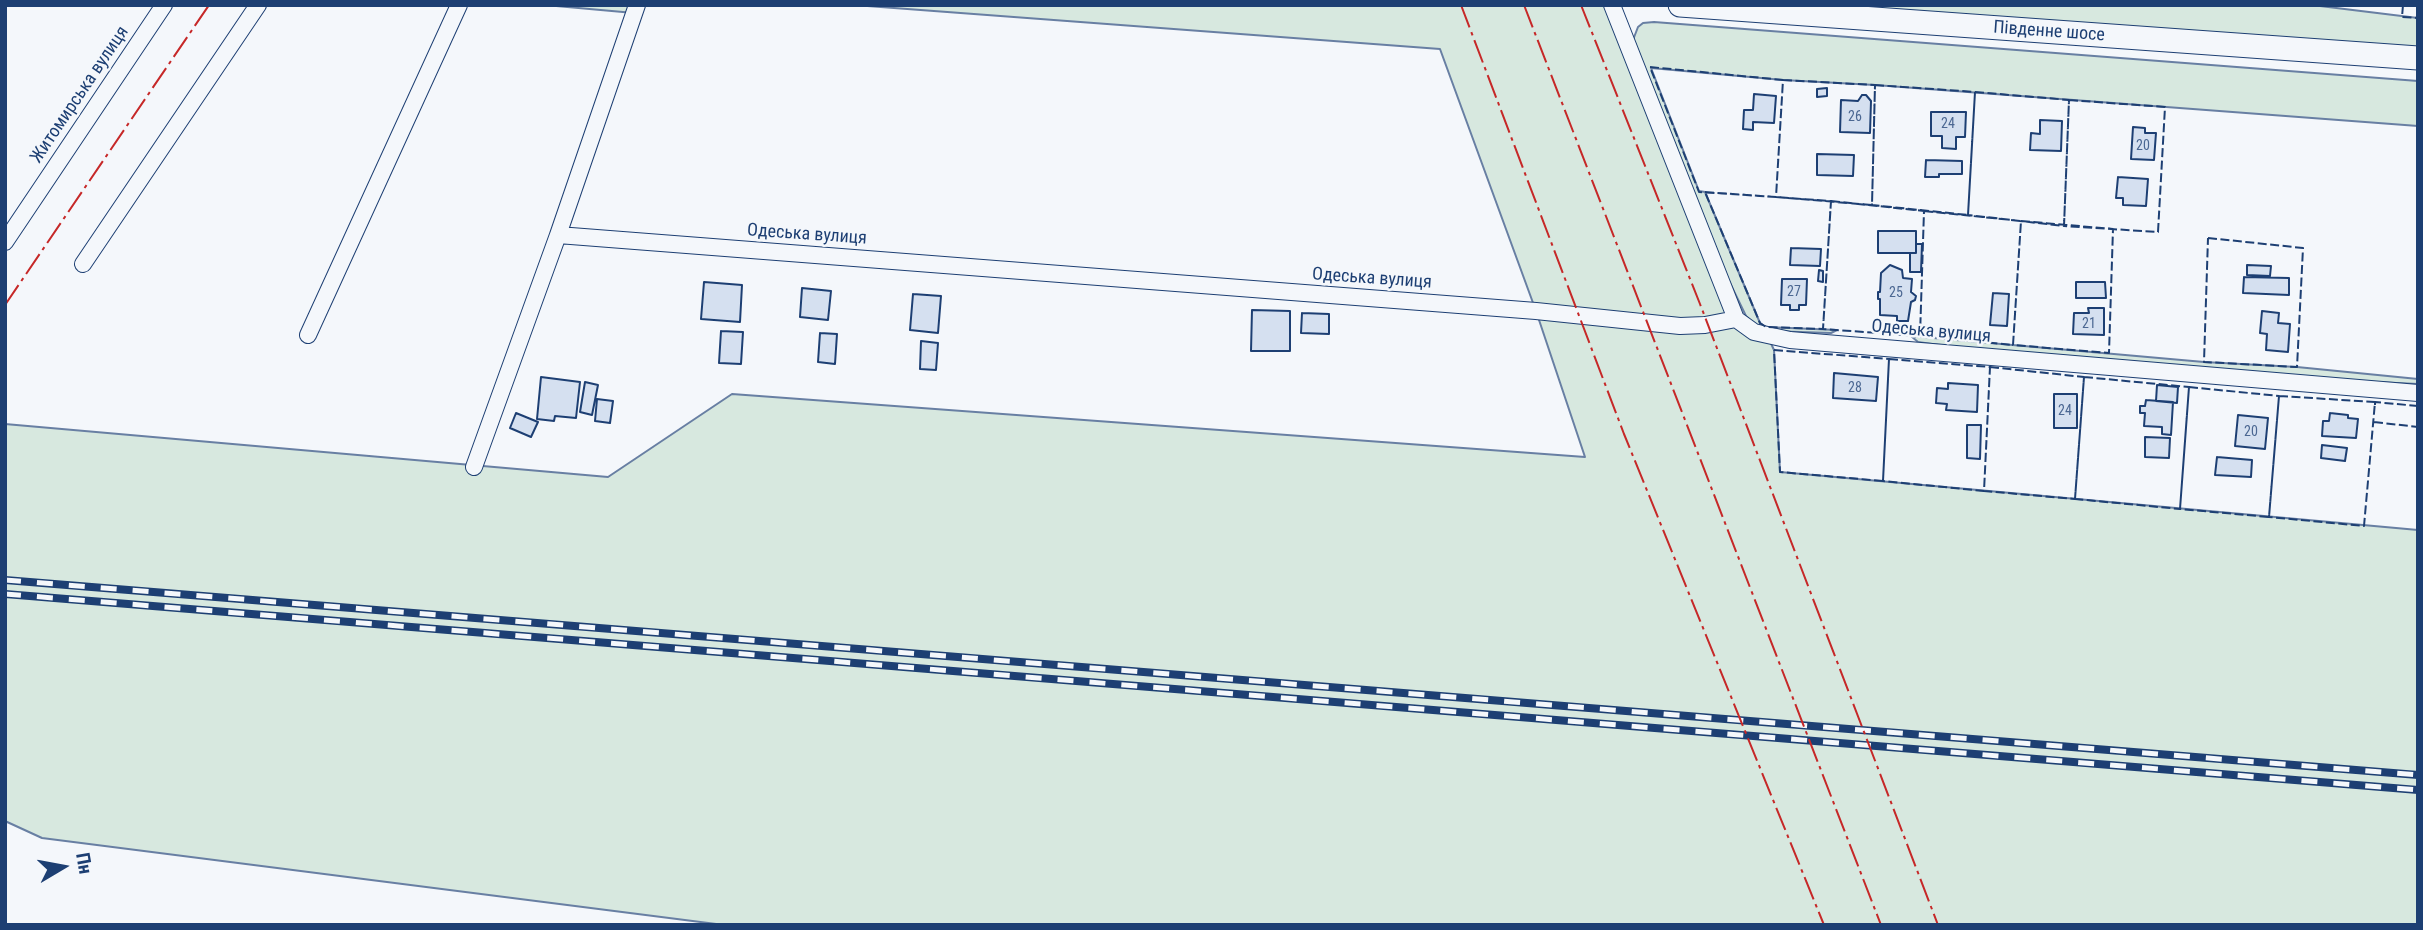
<!DOCTYPE html>
<html>
<head>
<meta charset="utf-8">
<style>
	body { margin:0 }
	#map { position:relative; width:2423px; height:930px; overflow:hidden; background:#f4f7fb; font-family:"Roboto Condensed",sans-serif }
	canvas { display:block }
	.frame { position:absolute; inset:0; border:7px solid #1d3f73; pointer-events:none }
	.north { position:absolute; left:28px; top:832px; width:70px; height:70px; -webkit-text-stroke:5px #f4f7fb; paint-order:stroke; rotate:80deg; font-size:19px; font-weight:700; line-height:28px; text-align:center; color:#1d3f73 }
	.north::after { content:''; display:block; margin:auto; width:24px; height:32px; background:#1d3f73; clip-path:polygon(50% 0,100% 100%,50% 72%,0 100%) }
</style>
</head>
<body>
<div id="map">
<canvas width="2423" height="930"></canvas>
<div class="frame"></div>
<div class="north">Пн</div>
</div>
<script>
const ctx = document.querySelector('canvas').getContext('2d');
ctx.lineJoin = 'round';
function fillPath(path, color) { ctx.fillStyle = color; ctx.fill(path, 'evenodd'); }
const shape = rows => new Path2D(rows.map(r => 'M' + r).join(''));
function strokePath(path, color, width, dash) { ctx.strokeStyle = color; ctx.lineWidth = width; ctx.lineCap = dash ? 'butt' : 'round'; ctx.setLineDash(dash || []); ctx.stroke(path); }
function write(font, color, halo, rows, align = 'center') {
  ctx.font = font + ' "Roboto Condensed",sans-serif'; ctx.lineWidth = 5; ctx.setLineDash([]); ctx.textBaseline = 'middle'; ctx.strokeStyle = halo; ctx.fillStyle = color; for (const [text, x, y, turn = 0] of rows) {
    ctx.save(); ctx.translate(x, y); ctx.rotate((+turn || 0) * Math.PI / 180); ctx.textAlign = isNaN(turn) ? turn : align; if (halo) ctx.strokeText(text, 0, 0); ctx.fillText(text, 0, 0); ctx.restore();
  }
}
const green = shape([
	[545,5,647,5,634,13,545,5],
	[854,5,1612,5,1728,302,1768,337,1774,350,1780,472,2418,530,2418,925,724,925,42,838,5,821,5,424,608,477,732,394,1585,457,1536,311,1440,49,854,5],
	[1805,5,2320,6,2418,18,2418,50,1805,5],
	[1654,22,2418,81,2418,126,1875,85,1783,80,1651,68,1699,191,1705,192,1760,323,1766,327,1837,330,1831,333,1770,331,1754,324,1746,316,1728,279,1633,40,1638,27,1643,23,1654,22],
	[1911,336,2204,362,2297,367,2418,379,2418,384,2310,379,2030,355,1932,344,1918,342,1911,336]
]);
const building = shape([
	[1827,88,1827,96,1817,97,1817,89,1827,88],
	[1754,94,1776,96,1774,123,1753,122,1753,130,1743,129,1744,110,1753,110,1754,94],
	[1862,95,1866,95,1871,101,1870,133,1840,132,1841,100,1858,101,1862,95],
	[1931,112,1966,112,1965,137,1956,137,1956,149,1942,148,1942,136,1931,136,1931,112],
	[2040,120,2062,121,2061,151,2030,150,2031,133,2040,134,2040,120],
	[2133,127,2145,128,2145,133,2156,133,2154,160,2131,159,2133,127],
	[1817,154,1854,155,1853,176,1817,175,1817,154],
	[1926,160,1962,161,1962,174,1939,174,1939,177,1925,177,1926,160],
	[2118,177,2148,179,2146,206,2123,205,2123,198,2116,198,2118,177],
	[1878,231,1916,231,1916,253,1878,253,1878,231],
	[1916,244,1922,244,1921,272,1910,272,1910,253,1916,253,1916,244],
	[1791,248,1821,249,1820,266,1790,265,1791,248],
	[1890,265,1902,270,1903,278,1912,279,1911,292,1916,296,1915,300,1911,302,1908,321,1897,321,1897,316,1880,315,1880,299,1878,299,1878,292,1880,292,1881,273,1890,265],
	[2247,265,2271,266,2270,276,2247,275,2247,265],
	[1819,270,1823,271,1823,282,1818,281,1819,270],
	[2244,277,2289,278,2289,295,2243,293,2244,277],
	[1782,279,1807,279,1806,305,1799,305,1799,310,1790,310,1790,305,1781,305,1782,279],
	[704,282,742,285,740,322,701,319,704,282],
	[2076,282,2105,282,2106,298,2076,298,2076,282],
	[802,288,831,291,828,320,800,317,802,288],
	[1993,293,2009,294,2007,326,1990,325,1993,293],
	[913,294,941,296,938,333,910,330,913,294],
	[2088,308,2104,308,2104,335,2073,334,2074,313,2089,313,2088,308],
	[1252,310,1290,311,1290,351,1251,351,1252,310],
	[2262,311,2279,313,2278,323,2290,324,2288,352,2266,350,2267,334,2260,333,2262,311],
	[1302,313,1329,314,1329,334,1301,333,1302,313],
	[721,331,743,332,741,364,719,363,721,331],
	[820,333,837,334,835,364,818,362,820,333],
	[921,341,938,343,936,370,920,369,921,341],
	[1834,373,1878,377,1876,401,1833,398,1834,373],
	[541,377,580,382,576,418,555,416,554,421,537,419,541,377],
	[585,382,598,385,592,415,580,412,585,382],
	[1948,383,1978,385,1977,412,1946,410,1947,404,1936,403,1937,388,1948,389,1948,383],
	[2157,385,2178,387,2177,403,2156,401,2157,385],
	[2054,394,2077,394,2077,428,2054,428,2054,394],
	[597,399,613,401,610,423,595,421,597,399],
	[2146,400,2173,402,2171,435,2162,434,2162,427,2144,426,2145,413,2140,413,2140,406,2145,406,2146,400],
	[516,413,538,422,531,437,510,428,516,413],
	[2330,413,2348,415,2348,418,2358,419,2356,438,2322,436,2323,421,2329,421,2330,413],
	[2238,415,2268,418,2265,449,2235,446,2238,415],
	[1967,425,1981,425,1980,459,1967,458,1967,425],
	[2145,437,2170,438,2169,458,2145,457,2145,437],
	[2322,445,2347,448,2345,461,2321,458,2322,445],
	[2217,457,2252,460,2251,477,2215,475,2217,457]
]);
const street = shape([
	[637,5,558,235,1536,311,1680,326,1705,325,1736,319,1754,332,1790,340,2418,393],
	[1612,5,1736,319],
	[5,242,164,5],
	[83,264,258,5],
	[308,335,459,5],
	[474,467,558,235]
]);
const secondary = shape([
	[1680,5,2418,58]
]);
const rail = shape([
	[5,580,2418,775],
	[5,594,2418,790]
]);
const fence = shape([
	[2299,5,2320,5],
	[2403,5,2402,17,2418,18],
	[1650,67,1783,80,1776,197,1699,192,1650,67],
	[1783,80,1875,85,1872,205,1776,197,1783,80],
	[1875,85,1975,92,1968,215,1872,205,1875,85],
	[1975,92,2069,100,2064,226,1968,215,1975,92],
	[2069,100,2165,107,2158,232,2064,226,2069,100],
	[1705,192,1831,201,1823,329,1766,327,1760,323,1705,192],
	[1831,201,1924,211,1920,336,1823,329,1831,201],
	[1924,211,2021,221,2013,345,1920,336,1924,211],
	[2021,221,2113,229,2109,353,2013,345,2021,221],
	[2208,238,2303,248,2297,367,2204,362,2208,238],
	[1774,350,1889,359,1883,481,1780,472,1774,350],
	[1889,359,1990,367,1984,491,1883,481,1889,359],
	[1990,367,2084,377,2075,499,1984,491,1990,367],
	[2084,377,2189,387,2180,509,2075,499,2084,377],
	[2189,387,2279,396,2269,517,2180,509,2189,387],
	[2279,396,2375,402,2364,526,2269,517,2279,396],
	[2375,405,2375,402,2418,406],
	[2374,422,2418,427]
]);
const power = shape([
	[1461,5,1624,434,1824,925],
	[1524,5,1881,925],
	[1581,5,1700,304,1938,925],
	[5,305,209,5]
]);
const numberNames = [
	["26",1855,117],
	["24",1948,124],
	["20",2143,146],
	["27",1794,292],
	["25",1896,293],
	["21",2089,324],
	["28",1855,388],
	["24",2065,411],
	["20",2251,432]
];
const streetNames = [
	["Південне шосе",2049,32,4],
	["Житомирська вулиця",80,95,-56],
	["Одеська вулиця",807,235,4],
	["Одеська вулиця",1372,279,4],
	["Одеська вулиця",1931,332,5]
];
fillPath(green, '#d7e8df');
strokePath(green, '#687fa3', 2);
fillPath(building, '#d5e0f0');
strokePath(building, '#1d3f73', 2);
strokePath(street, '#1d3f73', 18);
strokePath(secondary, '#1d3f73', 25);
strokePath(street, '#f4f7fb', 16);
strokePath(secondary, '#f4f7fb', 23);
strokePath(rail, '#1d3f73', 8);
strokePath(rail, '#f4f7fb', 5, [16]);
strokePath(fence, '#1d3f73', 2, [9, 3.5]);
strokePath(power, '#c62828', 2, [24, 5, 3.5, 5]);
write('14px', '#4b6792', null, numberNames);
write('18px', '#1d3f73', '#f4f7fb', streetNames);
</script>
</body>
</html>
